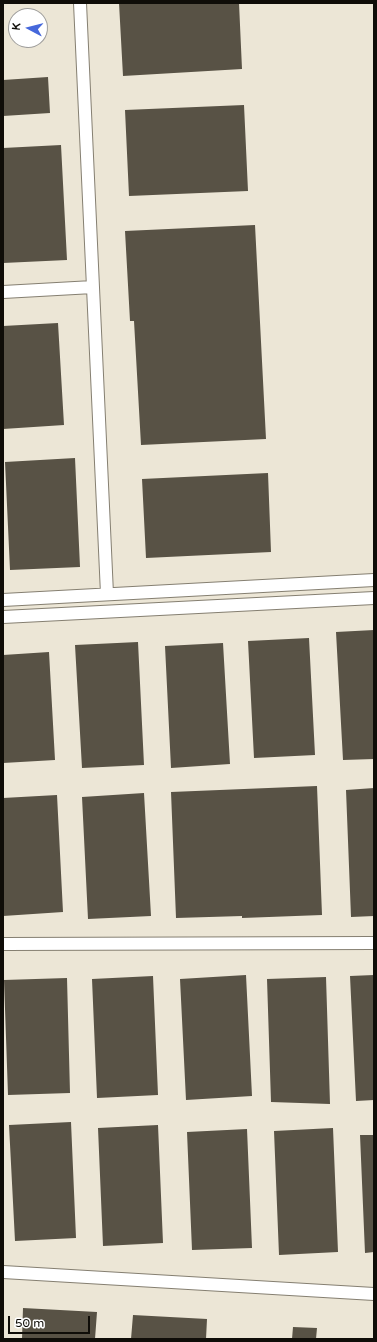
<!DOCTYPE html>
<html>
<head>
<meta charset="utf-8">
<style>
	body { margin:0 }
	#map { position:relative; width:377px; height:1342px; overflow:hidden; background:#ece6d6; font-family:"Varela Round",sans-serif }
	canvas { display:block }
	.frame { position:absolute; inset:0; border:4px solid #0f0d08; pointer-events:none }
	.north { position:absolute; left:8px; top:8px; width:40px; height:40px; box-sizing:border-box; background:#fff; border:1px solid #9f9e9c; border-radius:50%; rotate:277deg; font-size:11px; font-weight:700; line-height:16px; text-align:center; color:#0f0d08 }
	.north::after { content:''; display:block; margin:auto; width:14px; height:18px; background:#4668db; clip-path:polygon(50% 0,100% 100%,50% 72%,0 100%) }
	.scale { position:absolute; left:8px; top:1316px; width:82px; height:18px; box-sizing:border-box; border:2px solid #0f0d08; border-top:0; padding-left:5px; font-size:12px; line-height:14px; white-space:nowrap; color:#0f0d08; -webkit-text-stroke:3px #fff; paint-order:stroke }
</style>
</head>
<body>
<div id="map">
<canvas width="377" height="1342"></canvas>
<div class="frame"></div>
<div class="north">K</div>
<div class="scale">50 m</div>
</div>
<script>
const ctx = document.querySelector('canvas').getContext('2d');
ctx.lineJoin = 'round';
function fillPath(path, color) { ctx.fillStyle = color; ctx.fill(path, 'evenodd'); }
const shape = rows => new Path2D(rows.map(r => 'M' + r).join(''));
function strokePath(path, color, width, dash) { ctx.strokeStyle = color; ctx.lineWidth = width; ctx.lineCap = dash ? 'butt' : 'round'; ctx.setLineDash(dash || []); ctx.stroke(path); }
const building = shape([
	[119,3,239,3,242,69,123,76],
	[48,77,50,113,3,116,3,80],
	[244,105,248,191,129,196,125,110],
	[61,145,67,260,3,263,3,148],
	[255,225,266,439,141,445,134,321,130,321,125,231],
	[58,323,64,425,3,429,3,326],
	[75,458,80,567,10,570,5,462],
	[268,473,271,552,146,558,142,479],
	[374,630,374,759,343,760,336,632],
	[309,638,315,755,254,758,248,641],
	[138,642,144,765,82,768,75,645],
	[223,643,230,764,171,768,165,646],
	[49,652,55,760,3,763,3,655],
	[317,786,322,915,242,918,242,916,176,918,171,792],
	[374,788,374,916,351,917,346,790],
	[144,793,151,916,88,919,82,797],
	[57,795,63,912,3,916,3,798],
	[246,975,252,1096,186,1100,180,979],
	[374,975,374,1100,356,1101,350,976],
	[153,976,158,1095,97,1098,92,979],
	[326,977,330,1104,271,1102,267,979],
	[67,978,70,1093,8,1095,4,980],
	[71,1122,76,1238,15,1241,9,1125],
	[158,1125,163,1243,103,1246,98,1128],
	[333,1128,338,1252,279,1255,274,1131],
	[247,1129,252,1248,192,1250,187,1132],
	[360,1135,374,1135,374,1252,365,1253],
	[23,1308,97,1312,95,1339,22,1339],
	[133,1315,207,1319,206,1339,131,1339],
	[293,1327,317,1328,316,1339,292,1339]
]);
const street = shape([
	[80,3,107,594],
	[3,292,93,287],
	[3,600,374,580],
	[3,617,374,598],
	[3,944,374,943],
	[3,1272,374,1294]
]);
fillPath(building, '#585245');
strokePath(street, '#857f71', 14);
strokePath(street, '#fff', 12);
</script>
</body>
</html>
